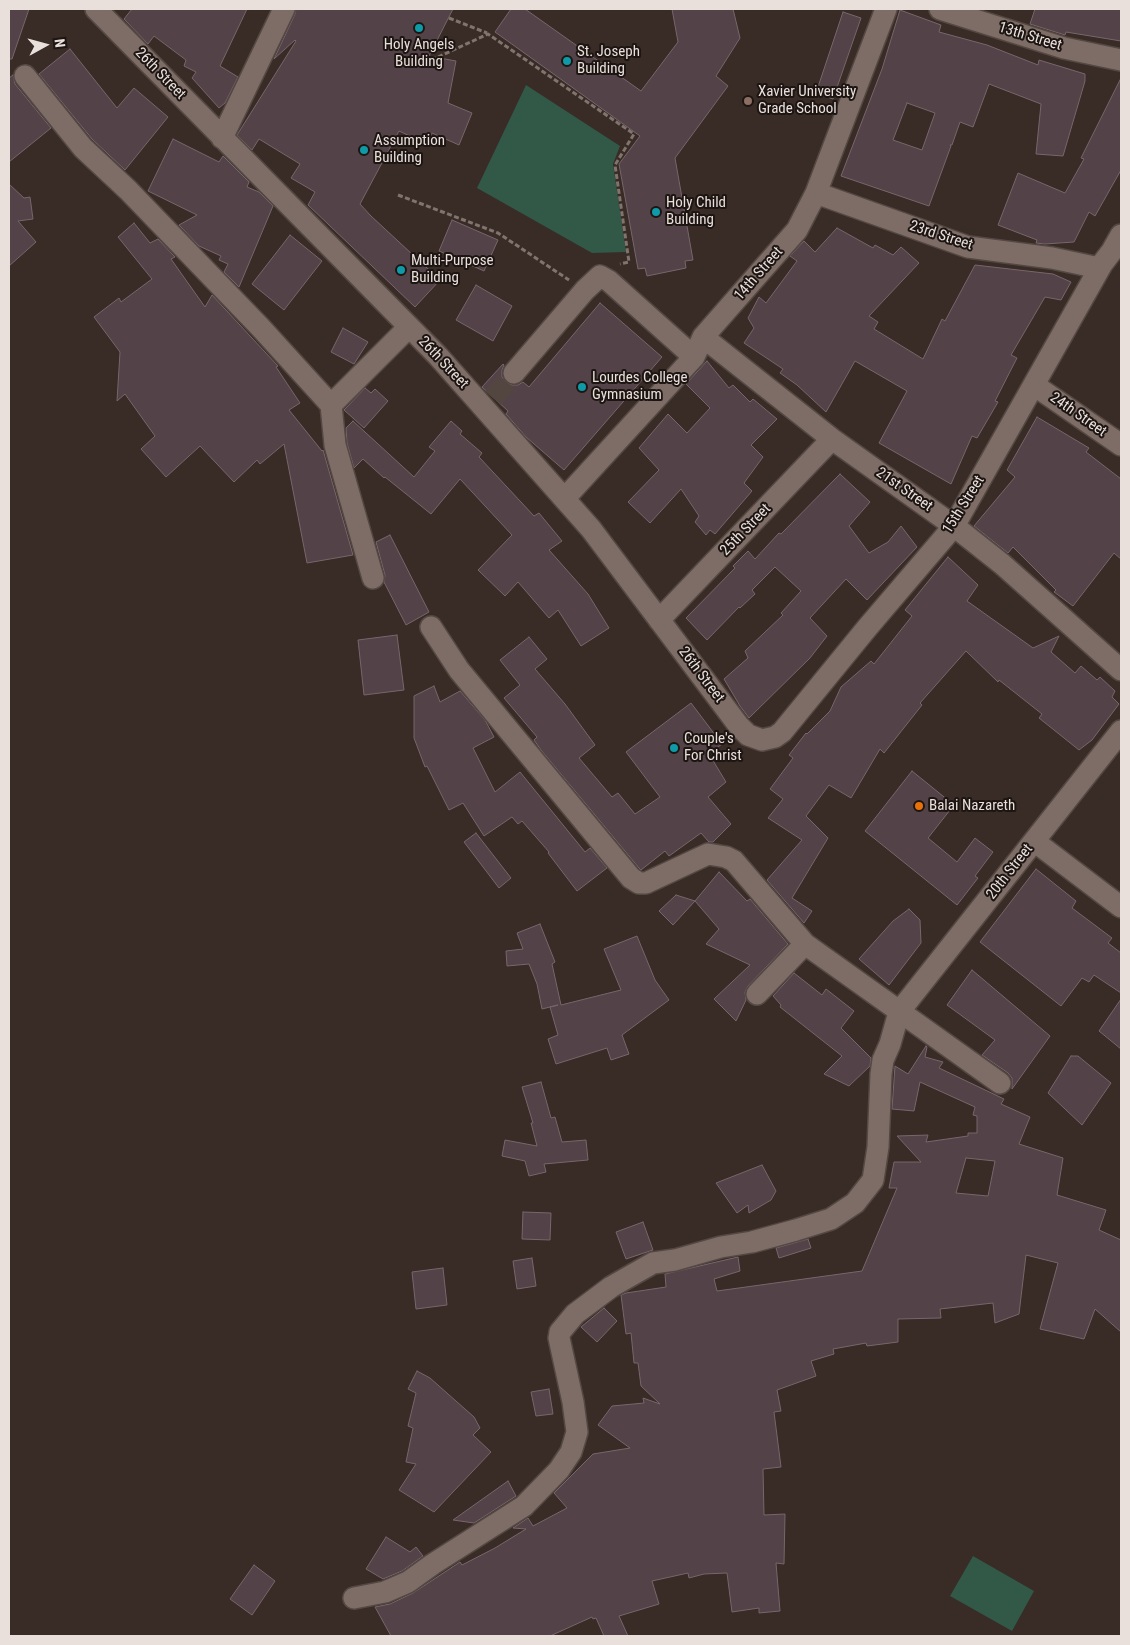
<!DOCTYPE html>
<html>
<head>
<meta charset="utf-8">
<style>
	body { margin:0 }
	#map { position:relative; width:1130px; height:1645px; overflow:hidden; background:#392b25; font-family:"Roboto Condensed",sans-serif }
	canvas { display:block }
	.frame { position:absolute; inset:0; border:10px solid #e9dfdb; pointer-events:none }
	.north { position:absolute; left:20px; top:20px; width:50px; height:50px; -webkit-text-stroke:4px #1c1512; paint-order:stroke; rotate:83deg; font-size:14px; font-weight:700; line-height:20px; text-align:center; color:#e9dfdb }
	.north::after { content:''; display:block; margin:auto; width:18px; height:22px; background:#e9dfdb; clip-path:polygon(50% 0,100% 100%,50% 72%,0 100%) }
</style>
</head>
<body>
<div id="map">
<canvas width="1130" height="1645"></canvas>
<div class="frame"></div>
<div class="north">N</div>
</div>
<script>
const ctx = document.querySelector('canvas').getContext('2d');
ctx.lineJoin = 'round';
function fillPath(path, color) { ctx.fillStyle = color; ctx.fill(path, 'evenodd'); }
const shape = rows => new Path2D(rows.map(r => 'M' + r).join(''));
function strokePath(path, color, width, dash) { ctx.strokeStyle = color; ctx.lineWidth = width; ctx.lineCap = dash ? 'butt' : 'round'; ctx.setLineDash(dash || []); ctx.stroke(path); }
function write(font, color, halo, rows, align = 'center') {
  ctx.font = font + ' "Roboto Condensed",sans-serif'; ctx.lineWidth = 4; ctx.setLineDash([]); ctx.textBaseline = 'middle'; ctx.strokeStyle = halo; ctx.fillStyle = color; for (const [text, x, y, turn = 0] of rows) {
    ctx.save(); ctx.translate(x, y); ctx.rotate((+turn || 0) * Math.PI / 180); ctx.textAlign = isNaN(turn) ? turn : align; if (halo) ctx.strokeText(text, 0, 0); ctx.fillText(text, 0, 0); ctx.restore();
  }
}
const green = shape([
	[526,85,620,146,613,164,626,252,592,253,477,188],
	[973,1556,1034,1591,1012,1631,950,1596]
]);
const building = shape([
	[9,9,29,9,12,59,9,59,9,9],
	[132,9,247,9,220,66,238,77,225,103,219,108,192,78,196,72,184,66,186,60,154,36,148,44,124,19,132,9],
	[296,9,453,9,429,56,456,61,448,103,472,113,459,145,432,133,427,144,399,131,360,204,371,216,440,280,415,307,308,205,315,192,291,178,300,164,259,139,252,150,237,135,296,41,295,40,274,59,295,14,296,9],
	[511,9,525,9,641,91,678,42,672,9,733,9,740,38,716,76,728,86,675,158,693,260,685,261,686,268,647,276,645,268,638,269,619,164,640,136,495,32,511,9],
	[1035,9,1121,9,1121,41,1066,32,1065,35,1030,24,1035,9],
	[900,10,941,25,939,32,987,45,1038,65,1039,60,1085,74,1085,81,1063,156,1036,154,1041,104,989,84,973,127,960,122,952,145,950,145,951,146,929,206,841,176,882,69,900,10],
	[907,103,935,113,922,150,893,140,907,103],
	[843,12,861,18,833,99,816,93,843,12],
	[70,49,117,108,134,88,168,117,125,170,92,139,39,74,70,49],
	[13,75,15,84,51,128,9,162,9,78,13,75],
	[1121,78,1121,170,1095,216,1089,212,1074,242,1045,244,1036,243,1037,240,998,225,1018,173,1065,193,1084,159,1081,158,1121,78],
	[173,139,219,162,223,156,249,182,247,187,259,192,273,206,239,287,224,272,228,264,219,260,221,256,199,246,179,225,197,215,148,191,173,139],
	[9,184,24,198,30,197,33,219,18,221,36,242,9,266,9,184],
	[452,220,498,240,484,271,439,251,452,220],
	[134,223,150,243,158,239,175,257,171,259,205,307,212,295,278,366,276,367,300,403,289,410,322,451,323,450,353,555,307,563,284,444,260,464,257,460,234,482,200,446,166,477,141,449,155,436,125,394,117,401,120,352,94,317,119,298,121,302,152,279,118,237,134,223],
	[837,228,873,248,875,245,893,255,901,247,919,263,869,316,878,322,874,329,923,359,942,319,945,321,975,265,1053,274,1071,282,1061,300,1045,297,1011,355,1017,358,995,401,998,402,977,438,972,436,951,484,879,443,907,391,855,361,826,412,797,385,780,373,783,369,744,343,754,328,748,318,759,297,766,303,797,261,790,256,804,241,815,252,837,228],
	[290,235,322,261,284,310,252,284,290,235],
	[476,285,512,306,493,341,456,320,476,285],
	[600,303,662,357,564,470,526,437,506,414,508,411,482,387,503,364,504,365,502,370,502,377,506,382,512,385,518,385,523,382,529,387,600,303],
	[343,328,368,342,354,364,331,352,343,328],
	[707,361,729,388,733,385,750,402,753,399,777,419,751,445,763,457,744,483,752,491,715,534,710,530,706,535,695,522,699,516,681,489,650,523,628,502,659,470,639,448,668,414,687,433,710,408,686,384,707,361],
	[365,388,371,393,375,389,388,401,364,428,344,410,365,388],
	[1037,417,1089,448,1086,452,1121,479,1121,559,1114,553,1073,606,1054,592,1056,590,1013,547,1008,553,974,526,1015,477,1007,470,1037,417],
	[353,421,414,477,435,451,429,447,451,421,462,431,460,434,482,453,479,457,534,516,539,513,562,541,549,550,588,594,609,628,581,646,558,610,549,618,518,582,505,596,478,570,512,535,460,479,431,514,385,477,384,478,363,459,354,468,347,443,346,428,353,421],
	[840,474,870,502,849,526,869,553,888,542,901,526,917,547,867,600,846,579,810,618,827,636,810,658,749,718,740,706,724,679,748,658,745,651,783,615,781,613,801,591,775,567,752,590,755,594,740,608,739,607,707,640,686,618,735,568,733,566,748,551,755,559,779,533,781,534,840,474],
	[390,535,429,612,406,625,384,582,385,575,376,542,390,535],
	[948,557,978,585,967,601,1033,648,1059,636,1051,652,1075,673,1081,666,1097,680,1100,677,1115,691,1112,697,1119,704,1092,740,1079,750,1039,718,1042,714,999,680,998,682,966,651,920,703,922,705,884,753,880,749,851,798,829,785,806,816,828,838,792,898,812,911,804,923,767,880,802,840,768,818,783,799,770,789,793,758,789,755,806,733,807,734,830,711,841,687,871,661,874,664,912,616,905,610,948,557],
	[397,635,404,690,364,695,358,640,397,635],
	[529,637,547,659,535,669,565,704,595,745,579,758,612,797,618,793,635,814,660,797,626,752,691,703,722,744,709,754,726,782,708,797,731,824,713,842,709,842,701,833,669,856,665,851,641,870,639,868,541,750,534,740,537,737,504,698,520,685,500,660,529,637],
	[434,686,440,702,460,691,485,720,494,737,473,748,495,792,520,772,585,852,590,848,607,868,577,891,548,853,549,852,522,821,518,824,512,817,484,836,463,803,449,810,427,766,425,767,414,738,414,696,434,686],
	[912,771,954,805,928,838,957,862,975,838,993,852,975,876,978,878,957,905,865,831,912,771],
	[476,833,511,878,499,888,464,842,476,833],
	[1036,869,1076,901,1072,908,1112,938,1108,943,1121,953,1121,993,1094,975,1089,982,1082,978,1061,1006,980,942,1036,869],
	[719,872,747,901,750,899,788,944,748,986,745,992,746,1000,736,1021,714,999,750,965,706,944,719,929,695,901,719,872],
	[676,895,695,901,673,925,659,911,676,895],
	[909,909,920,920,921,943,889,985,859,959,893,921,909,909],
	[540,924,555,962,552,964,561,1005,621,990,604,949,637,936,655,980,669,1000,622,1035,629,1054,611,1060,607,1048,556,1064,548,1039,558,1035,550,1007,558,1005,542,1009,537,984,529,964,507,966,506,951,523,949,517,933,540,924],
	[972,970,1050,1036,1012,1089,1012,1078,1008,1073,982,1055,995,1040,947,1005,972,970],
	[794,973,822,995,826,989,854,1011,841,1028,871,1058,870,1066,849,1086,824,1074,842,1056,780,1007,781,1005,773,996,794,973],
	[1121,999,1121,1049,1099,1031,1121,999],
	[926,1046,927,1047,925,1057,943,1062,939,1068,1004,1099,1001,1104,1030,1117,1019,1144,1063,1158,1057,1195,1106,1210,1099,1230,1121,1240,1121,1332,1095,1309,1084,1339,1040,1329,1058,1263,1026,1255,1019,1314,995,1323,993,1303,940,1309,941,1318,898,1319,898,1342,867,1346,866,1343,833,1349,834,1354,811,1361,816,1376,777,1390,781,1411,774,1412,781,1467,763,1469,764,1515,785,1514,784,1564,776,1563,780,1611,759,1613,759,1608,732,1612,727,1573,704,1574,689,1578,688,1573,652,1581,659,1604,619,1616,628,1636,604,1636,596,1618,593,1619,592,1617,550,1636,391,1636,375,1607,390,1604,413,1593,460,1562,462,1565,495,1548,526,1529,513,1528,528,1518,533,1526,567,1508,554,1493,593,1454,630,1448,598,1425,612,1406,644,1403,643,1398,660,1404,641,1386,638,1363,634,1363,631,1333,626,1334,621,1295,626,1293,666,1287,665,1274,738,1257,740,1271,714,1279,717,1291,862,1271,897,1188,889,1188,894,1162,921,1162,897,1136,928,1135,926,1142,968,1136,968,1133,977,1133,977,1116,973,1115,975,1107,920,1082,914,1111,892,1109,895,1066,908,1074,926,1046],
	[966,1158,995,1161,988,1196,956,1193,966,1158],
	[1071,1056,1078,1056,1111,1083,1082,1125,1048,1093,1071,1056],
	[541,1082,551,1118,555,1117,562,1142,586,1140,588,1160,544,1164,546,1172,529,1176,525,1161,502,1156,505,1140,537,1146,531,1123,533,1123,522,1087,541,1082],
	[762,1165,776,1191,771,1200,749,1213,748,1205,737,1213,716,1183,762,1165],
	[523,1212,551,1213,550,1240,522,1239,523,1212],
	[643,1222,653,1250,626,1259,616,1232,643,1222],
	[808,1239,811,1248,779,1258,776,1248,808,1239],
	[532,1258,536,1286,517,1289,513,1261,532,1258],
	[443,1268,447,1305,416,1309,412,1272,443,1268],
	[604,1308,617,1321,597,1342,581,1327,604,1308],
	[417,1371,430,1378,474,1417,480,1428,473,1435,491,1452,434,1512,399,1490,416,1464,406,1462,413,1428,408,1426,416,1393,408,1389,417,1371],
	[549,1389,553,1414,536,1416,531,1392,549,1389],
	[508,1481,516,1496,474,1523,453,1520,508,1481],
	[386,1537,410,1552,416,1547,423,1556,402,1571,383,1579,366,1569,386,1537],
	[254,1565,275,1581,252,1615,230,1599,254,1565]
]);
const minorTunnel = shape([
	[493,398,514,373]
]);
const path = shape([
	[449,18,487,33],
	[438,57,488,34,634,134,615,165,629,262,620,264],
	[398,195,498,233,569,280]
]);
const minor = shape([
	[96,9,438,356,591,529,739,726,748,735,762,740,775,737,782,732,867,628,954,526,1102,264,1112,251,1121,235],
	[940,9,1064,48,1121,60],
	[25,76,83,148,128,190,261,328,331,405,335,445,373,578],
	[222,138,284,9],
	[816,193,968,247,1052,258,1099,268],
	[703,337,832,439,954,526,1002,564,1121,670],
	[514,373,585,290,600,276,609,281,694,357],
	[1034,385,1121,445],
	[331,405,408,328],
	[565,498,694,357,703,337,797,230,816,193,886,9],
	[659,620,832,439],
	[431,627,459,670,631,878,639,883,646,883,708,854,726,857,734,861,805,944,1000,1083],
	[1034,841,1121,907],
	[757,994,805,944],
	[354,1598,385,1592,408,1582,433,1564,524,1506,559,1470,571,1452,577,1432,573,1402,559,1338,560,1332,575,1314,611,1287,653,1263,675,1260,721,1247,752,1242,796,1230,831,1219,855,1203,873,1180,878,1147,881,1074,883,1060,890,1044,899,1012,1121,731]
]);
const markers = [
	[419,28,5,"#0f9aa8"],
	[567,61,5,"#0f9aa8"],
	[748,101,5,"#8d6e63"],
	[364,150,5,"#0f9aa8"],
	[656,212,5,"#0f9aa8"],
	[401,270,5,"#0f9aa8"],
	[582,387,5,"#0f9aa8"],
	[674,748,5,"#0f9aa8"],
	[919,806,5,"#e8710a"]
];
const streetNames = [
	["13th Street",1030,37,17],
	["26th Street",160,74,46],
	["23rd Street",941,236,18],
	["14th Street",759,274,-49],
	["26th Street",443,363,47],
	["24th Street",1078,415,35],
	["21st Street",904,490,35],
	["15th Street",964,505,-58],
	["25th Street",746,530,-46],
	["26th Street",701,675,53],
	["20th Street",1010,872,-52]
];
const poiNames = [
	["Holy Angels",419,45,"center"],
	["Building",419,62,"center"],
	["St. Joseph",577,52],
	["Building",577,69],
	["Xavier University",758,92],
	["Grade School",758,109],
	["Assumption",374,141],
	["Building",374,158],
	["Holy Child",666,203],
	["Building",666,220],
	["Multi-Purpose",411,261],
	["Building",411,278],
	["Lourdes College",592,378],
	["Gymnasium",592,395],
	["Couple's",684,739],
	["For Christ",684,756],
	["Balai Nazareth",929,806]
];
fillPath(green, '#325848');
fillPath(building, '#534348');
strokePath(building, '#77666b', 1);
strokePath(minorTunnel, '#534640', 21, [21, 11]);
strokePath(minor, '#544843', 24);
strokePath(path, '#80746f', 3, [5, 2.5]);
strokePath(minor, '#7e6d66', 21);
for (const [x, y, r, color] of markers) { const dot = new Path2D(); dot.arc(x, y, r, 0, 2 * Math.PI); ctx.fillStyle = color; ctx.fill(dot); strokePath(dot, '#1c1512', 2); }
write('15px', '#e9dfdb', '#1c1512', streetNames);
write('15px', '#e9dfdb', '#1c1512', poiNames, 'left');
</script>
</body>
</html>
